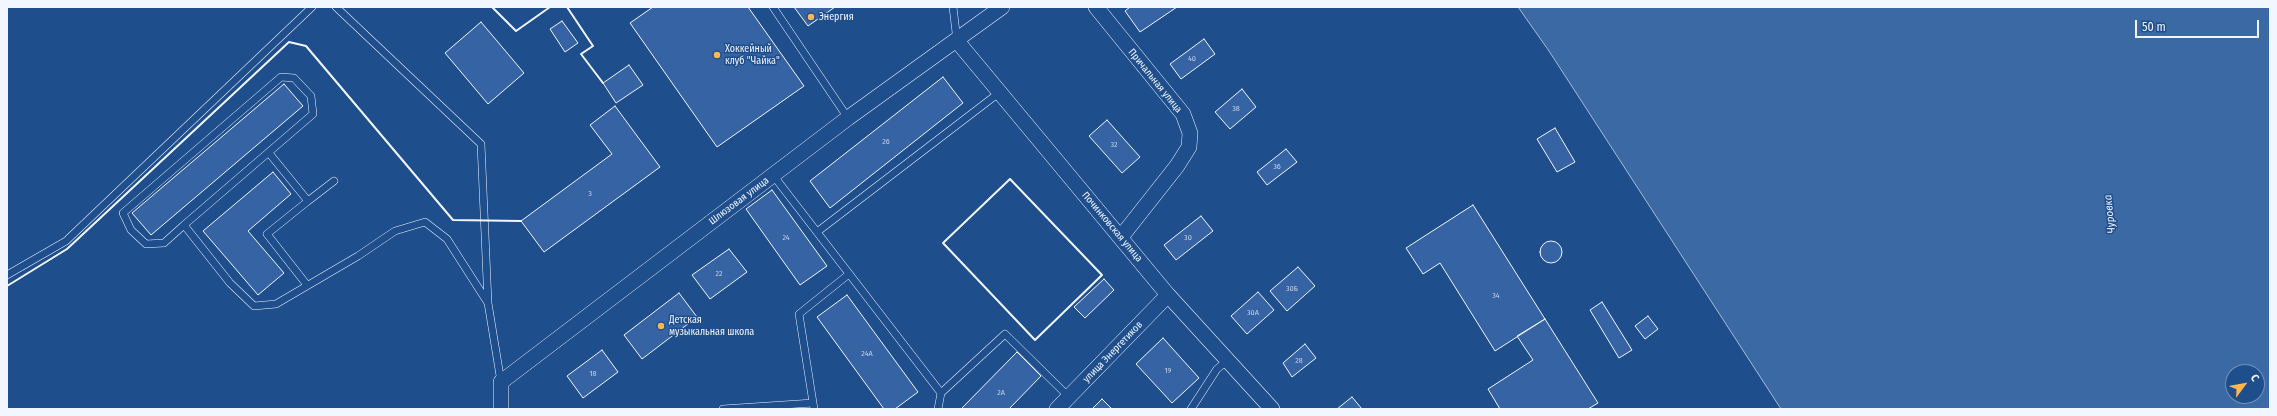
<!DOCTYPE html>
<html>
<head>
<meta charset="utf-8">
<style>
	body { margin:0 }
	#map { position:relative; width:2277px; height:416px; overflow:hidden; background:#1f4e8c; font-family:"Fira Sans Condensed",sans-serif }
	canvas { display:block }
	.frame { position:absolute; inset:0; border:8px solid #f2f6ff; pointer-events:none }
	.north { position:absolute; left:2225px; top:364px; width:40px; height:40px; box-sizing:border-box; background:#1f4e8c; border:1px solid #7391ba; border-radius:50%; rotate:58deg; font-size:11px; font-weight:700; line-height:16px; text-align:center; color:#f2f6ff }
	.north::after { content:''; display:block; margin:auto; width:14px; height:18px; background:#ffb74d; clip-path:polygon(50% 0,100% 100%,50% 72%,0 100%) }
	.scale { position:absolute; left:2135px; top:20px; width:124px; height:18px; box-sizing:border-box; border:2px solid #f2f6ff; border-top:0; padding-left:5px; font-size:12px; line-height:14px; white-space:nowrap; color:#f2f6ff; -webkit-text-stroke:3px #1f4e8c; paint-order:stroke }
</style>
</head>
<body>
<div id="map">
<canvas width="2277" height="416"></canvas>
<div class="frame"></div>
<div class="north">С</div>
<div class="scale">50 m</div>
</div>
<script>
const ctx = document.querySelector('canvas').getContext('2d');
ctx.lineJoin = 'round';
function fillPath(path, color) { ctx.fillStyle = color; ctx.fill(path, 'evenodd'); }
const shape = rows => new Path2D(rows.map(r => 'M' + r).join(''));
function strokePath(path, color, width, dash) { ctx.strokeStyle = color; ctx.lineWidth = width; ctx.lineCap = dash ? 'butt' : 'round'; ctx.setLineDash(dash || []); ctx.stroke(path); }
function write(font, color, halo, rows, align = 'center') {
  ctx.font = font + ' "Fira Sans Condensed",sans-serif'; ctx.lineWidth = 3; ctx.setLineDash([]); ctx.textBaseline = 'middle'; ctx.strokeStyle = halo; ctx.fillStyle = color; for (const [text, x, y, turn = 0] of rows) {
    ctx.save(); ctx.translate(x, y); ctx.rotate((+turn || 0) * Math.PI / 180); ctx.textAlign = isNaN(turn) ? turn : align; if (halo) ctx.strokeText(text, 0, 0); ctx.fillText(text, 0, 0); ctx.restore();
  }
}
const water = shape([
	[1518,7,2270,7,2270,409,1781,409,1549,51,1518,7],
	[2233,372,2257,372,2257,396,2233,396,2233,372]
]);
const building = shape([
	[653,7,748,7,804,86,717,147,630,23,653,7],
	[794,7,835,7,808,26,794,7],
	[1130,7,1177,7,1140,32,1125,11,1130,7],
	[562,21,578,43,565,52,550,29,562,21],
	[481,22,524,73,488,104,445,53,481,22],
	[1204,39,1215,54,1181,79,1170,64,1204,39],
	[629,65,643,85,616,103,603,83,629,65],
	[943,77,963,103,830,208,810,181,943,77],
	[284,84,303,106,151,235,132,213,284,84],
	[1242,89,1256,107,1230,129,1215,112,1242,89],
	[615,106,660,167,544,252,521,221,612,154,590,125,615,106],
	[1107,120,1140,157,1122,173,1089,136,1107,120],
	[1555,128,1575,162,1557,172,1537,139,1555,128],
	[1286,149,1297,162,1267,185,1257,172,1286,149],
	[273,172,291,194,248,231,284,273,258,295,203,231,273,172],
	[772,190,827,266,800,285,746,209,772,190],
	[1473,205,1545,319,1495,351,1440,263,1423,274,1406,248,1473,205],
	[1201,216,1213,231,1176,260,1164,245,1201,216],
	'1540 252a11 11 0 1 1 22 0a11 11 0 1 1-22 0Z',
	[729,249,747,272,710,299,692,275,729,249],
	[1298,267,1315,286,1287,311,1270,291,1298,267],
	[1104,279,1114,290,1085,318,1074,307,1104,279],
	[1258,292,1274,310,1247,334,1231,316,1258,292],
	[679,293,697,317,642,359,624,335,679,293],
	[847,295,918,392,895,409,884,409,817,317,847,295],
	[1602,302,1632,350,1619,358,1590,310,1602,302],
	[1648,316,1658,329,1645,339,1635,326,1648,316],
	[1545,319,1598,403,1588,409,1500,409,1488,389,1533,360,1517,336,1545,319],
	[1163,338,1199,378,1172,403,1136,364,1163,338],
	[1305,344,1316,358,1292,377,1283,363,1305,344],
	[602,350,618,372,583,398,567,376,602,350],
	[1017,352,1041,376,1009,409,961,409,1017,352],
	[1352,397,1362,409,1337,409,1352,397],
	[1102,399,1112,409,1092,409,1102,399]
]);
const lane = shape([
	[336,7,481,144,488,303,501,382],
	[773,7,848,118],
	[953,7,957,41],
	[269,153,308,201,334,181],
	[773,175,941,393,938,409],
	[184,225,313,114,311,96,294,78,281,77,123,213,131,230,146,244,164,243,184,225,230,283,254,306,276,304,358,256,395,231,425,222,447,239,488,303],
	[817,232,1000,92],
	[7,275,66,241,312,7],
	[307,285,267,234,308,201],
	[941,393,1005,334,1069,397],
	[723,409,813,403],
	[814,409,799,314,849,274],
	[1191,409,1217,369,1228,360]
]);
const street = shape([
	[1096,7,1183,114,1190,133,1189,147,1177,166,1121,237],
	[957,41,1168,295,1272,409],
	[501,409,501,382,848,118,1002,7],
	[1057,409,1168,295]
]);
const wall = shape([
	[492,7,516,31,550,7],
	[567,7,593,46,581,54,603,83],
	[1010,179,1102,275,1035,340,943,243,1010,179],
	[7,286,67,249,289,42,306,46,453,220,521,221]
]);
const markers = [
	[811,17,4,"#ffb74d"],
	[717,55,4,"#ffb74d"],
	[661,326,4,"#ffb74d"]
];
const numberNames = [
	["40",1192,59],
	["38",1236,109],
	["26",886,142],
	["32",1114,145],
	["36",1277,167],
	["3",590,194],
	["24",786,238],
	["30",1188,238],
	["22",719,274],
	["30Б",1292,289],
	["34",1496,296],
	["30А",1253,313],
	["24А",867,354],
	["28",1299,361],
	["19",1168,371],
	["18",593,374],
	["2А",1001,393]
];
const poiNames = [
	["Энергия",819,17],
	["Хоккейный",725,49],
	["клуб \"Чайка\"",725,61],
	["Детская",669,320],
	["музыкальная школа",669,332]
];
const streetNames = [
	["Причальная улица",1155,81,51],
	["Шлюзовая улица",739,201,-37],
	["Починковская улица",1112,227,50],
	["улица Энергетиков",1113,352,-46]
];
const waterNames = [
	["Чуровка",2110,214,-96]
];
fillPath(water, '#3b69a3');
strokePath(water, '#a8bbd7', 1);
fillPath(building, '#3563a3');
strokePath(building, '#f2f6ff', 1);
strokePath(lane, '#f2f6ff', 8);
strokePath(street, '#f2f6ff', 16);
strokePath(lane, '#1f4e8c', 7);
strokePath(street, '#1f4e8c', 15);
strokePath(wall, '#f2f6ff', 2);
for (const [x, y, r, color] of markers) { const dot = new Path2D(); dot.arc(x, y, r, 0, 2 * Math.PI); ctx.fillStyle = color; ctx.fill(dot); strokePath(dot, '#1f4e8c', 1.5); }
write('8px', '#c3d1e8', null, numberNames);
write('10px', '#f2f6ff', '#1f4e8c', poiNames, 'left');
write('10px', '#f2f6ff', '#1f4e8c', streetNames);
write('italic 11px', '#f2f6ff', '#1f4e8c', waterNames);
</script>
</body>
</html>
